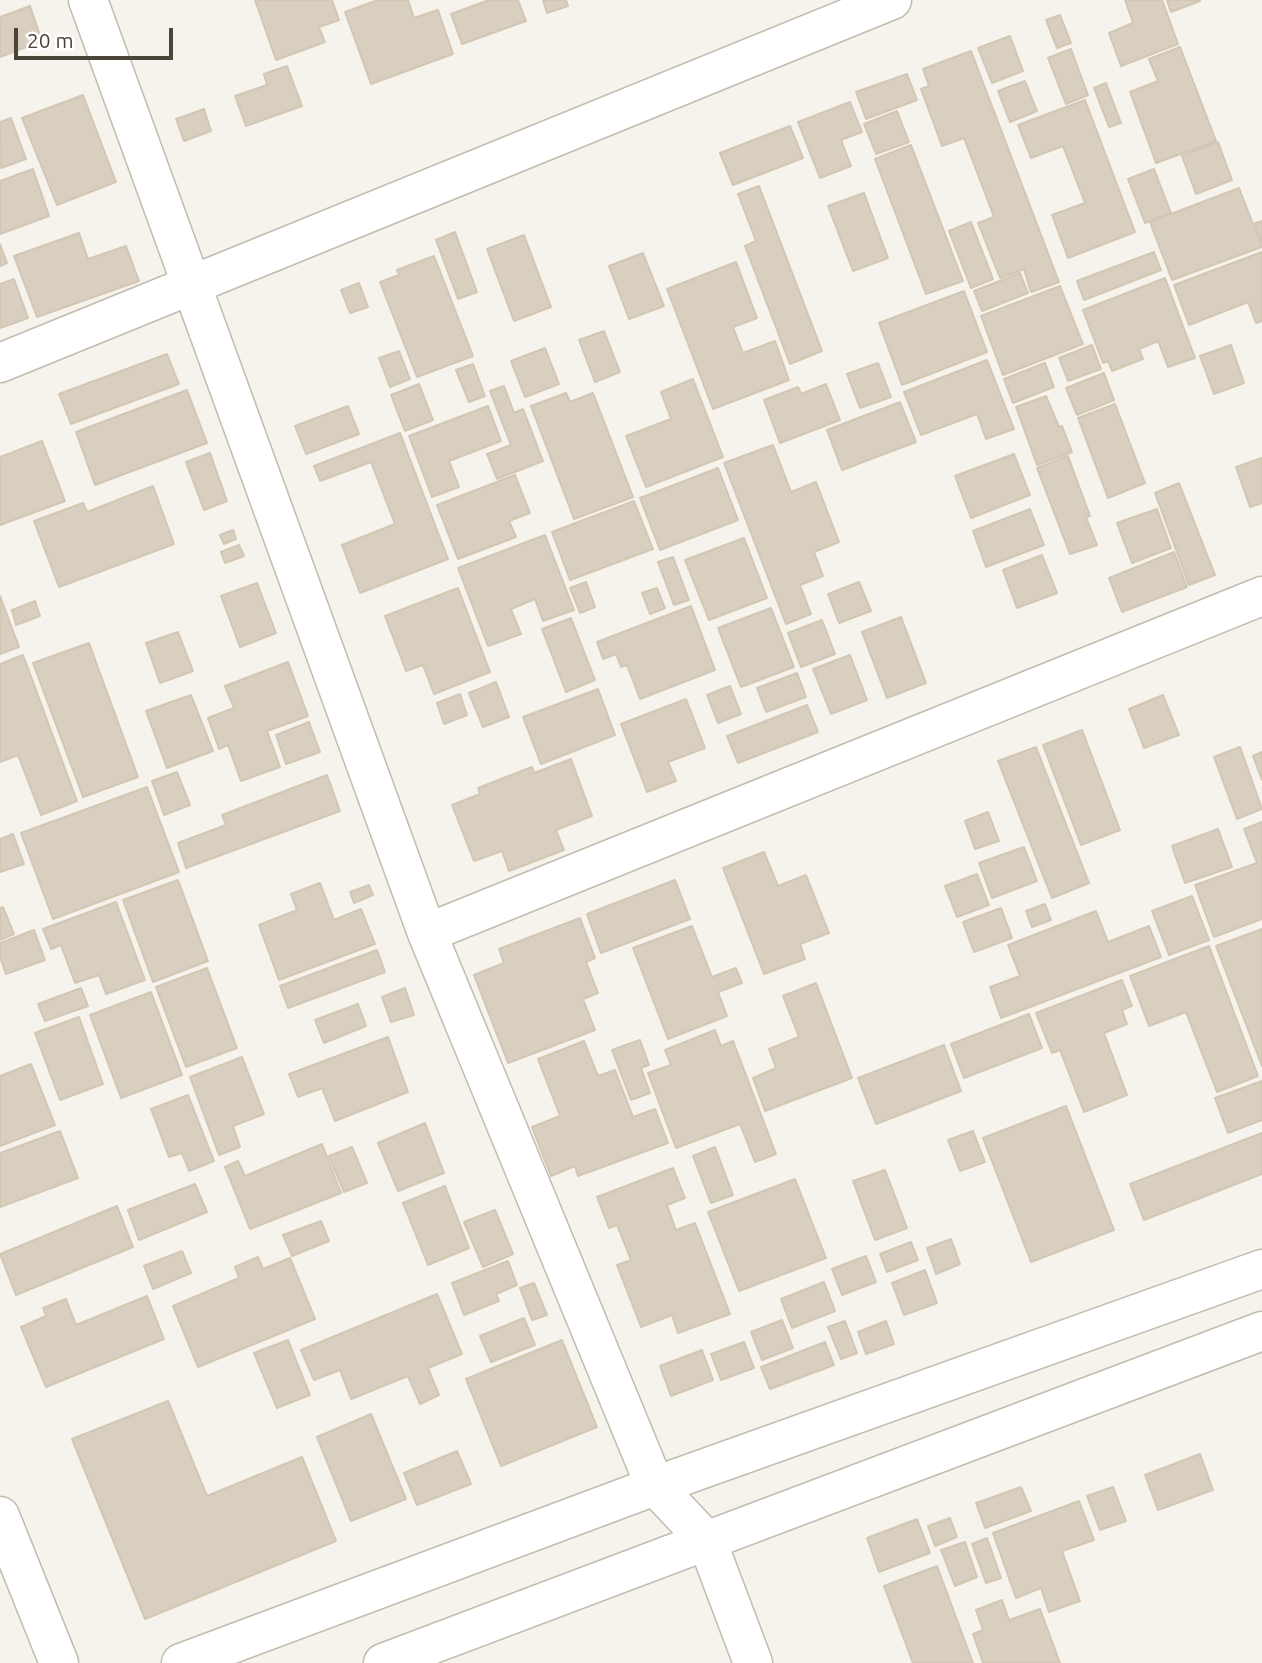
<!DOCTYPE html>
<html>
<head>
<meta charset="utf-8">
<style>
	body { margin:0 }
	#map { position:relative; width:1262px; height:1663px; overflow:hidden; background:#f6f3ec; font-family:Ubuntu,sans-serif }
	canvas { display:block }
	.scale { position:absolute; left:14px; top:28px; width:159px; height:32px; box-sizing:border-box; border:4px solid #4b4439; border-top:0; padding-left:9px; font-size:21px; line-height:24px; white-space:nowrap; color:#4b4439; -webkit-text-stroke:5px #fff; paint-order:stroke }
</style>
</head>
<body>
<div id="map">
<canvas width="1262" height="1663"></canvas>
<div class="scale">20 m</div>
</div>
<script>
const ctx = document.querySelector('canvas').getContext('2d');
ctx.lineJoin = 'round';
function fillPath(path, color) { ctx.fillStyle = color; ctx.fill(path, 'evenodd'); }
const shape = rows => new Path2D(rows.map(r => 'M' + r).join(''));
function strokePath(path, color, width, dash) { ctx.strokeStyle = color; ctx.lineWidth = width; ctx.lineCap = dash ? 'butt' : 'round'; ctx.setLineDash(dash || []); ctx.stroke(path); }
const building = shape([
	[255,0,332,0,339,20,319,27,325,42,276,60,255,0],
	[378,0,408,0,414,18,438,10,453,54,371,84,345,12,378,0],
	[489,0,518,0,526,21,462,44,451,14,489,0],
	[543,0,566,0,568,6,547,13,543,0],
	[1125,0,1162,0,1178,44,1121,66,1109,33,1133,23,1125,0],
	[1167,0,1199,0,1200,1,1171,12,1167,0],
	[30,6,42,41,0,57,0,17,30,6],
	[1060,15,1071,43,1057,48,1046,20,1060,15],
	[1010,36,1023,71,992,83,978,48,1010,36],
	[1180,47,1216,141,1156,163,1130,92,1158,81,1149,59,1180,47],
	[1071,49,1088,95,1066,104,1048,58,1071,49],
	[971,51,1059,282,1031,292,1024,269,1000,278,978,223,994,217,964,138,942,146,921,89,929,86,923,69,971,51],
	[287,66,302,106,246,126,235,96,267,85,264,74,287,66],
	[907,74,917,100,866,119,856,92,907,74],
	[1025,81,1037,111,1010,122,998,91,1025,81],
	[1106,83,1121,123,1109,127,1094,88,1106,83],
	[83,95,116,182,57,205,22,118,83,95],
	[1085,100,1135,232,1068,258,1052,215,1085,203,1063,146,1031,158,1018,125,1085,100],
	[850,102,862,132,841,140,851,166,820,178,798,122,850,102],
	[204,109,211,131,184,141,176,119,204,109],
	[897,111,909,142,876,154,864,124,897,111],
	[11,118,26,159,1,168,0,122,11,118],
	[790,126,803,158,733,185,720,153,790,126],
	[1218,142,1232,180,1196,194,1182,156,1218,142],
	[911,145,963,281,926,294,875,159,911,145],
	[33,169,49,216,0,234,0,181,33,169],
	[1154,169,1171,213,1145,223,1128,179,1154,169],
	[759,186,822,351,790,364,745,246,756,241,738,194,759,186],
	[1239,188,1262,247,1172,280,1150,222,1239,188],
	[864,193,888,258,853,271,828,206,864,193],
	[1262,221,1262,242,1255,223,1262,221],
	[971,222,993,279,971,288,949,231,971,222],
	[455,232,477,292,458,299,436,240,455,232],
	[79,233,88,259,126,246,139,281,37,317,14,256,79,233],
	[524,235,551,307,514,321,487,249,524,235],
	[0,244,7,263,0,266,0,244],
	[1154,252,1161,270,1084,300,1077,281,1154,252],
	[1262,252,1262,321,1256,323,1248,302,1189,325,1174,285,1262,252],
	[643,253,664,306,629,319,609,266,643,253],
	[434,256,473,356,417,377,380,282,399,275,397,270,434,256],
	[736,262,757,318,733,327,743,353,775,341,789,380,713,409,667,289,736,262],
	[1020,273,1028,293,982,311,974,291,1020,273],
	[1165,278,1195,358,1168,367,1158,341,1139,349,1143,359,1112,371,1108,361,1103,363,1083,310,1165,278],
	[14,279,28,318,0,328,0,284,14,279],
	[359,283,368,307,350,313,341,290,359,283],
	[1060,286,1083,344,1003,375,981,316,1060,286],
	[964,291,987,352,902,385,879,323,964,291],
	[604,331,620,372,595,382,579,340,604,331],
	[1092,345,1101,369,1068,381,1059,358,1092,345],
	[1231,345,1244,383,1214,394,1200,356,1231,345],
	[545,348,559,384,525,397,511,361,545,348],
	[399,351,410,379,390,387,379,358,399,351],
	[167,354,179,384,71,424,59,394,167,354],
	[987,360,1014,429,986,439,977,414,921,435,904,392,987,360],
	[878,363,891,397,860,408,847,374,878,363],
	[1045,363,1054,387,1013,403,1004,379,1045,363],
	[473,364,485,396,469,402,456,370,473,364],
	[1104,373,1114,400,1077,415,1066,388,1104,373],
	[693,379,723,457,646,487,626,436,671,419,661,392,693,379],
	[419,384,433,420,405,431,391,395,419,384],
	[826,384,840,420,780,443,764,400,798,387,801,394,826,384],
	[504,386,514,413,523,409,543,461,497,479,487,454,511,445,490,391,504,386],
	[187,390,207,443,95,485,76,432,187,390],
	[566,393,570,402,593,393,633,497,574,519,531,406,566,393],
	[1046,396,1059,427,1062,426,1072,452,1037,465,1016,407,1046,396],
	[900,402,916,442,842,470,827,430,900,402],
	[1115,404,1145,483,1108,498,1078,418,1115,404],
	[348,406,359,434,306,454,295,426,348,406],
	[488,406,501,441,449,461,459,487,432,497,409,436,488,406],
	[400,433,448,559,360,593,342,545,395,524,371,462,320,481,314,466,400,433],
	[42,441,65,501,0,525,0,457,42,441],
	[773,445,791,492,816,482,839,542,814,552,823,576,800,585,811,614,786,624,724,463,773,445],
	[210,453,227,501,204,510,186,462,210,453],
	[1014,454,1030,495,971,518,955,476,1014,454],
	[1068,456,1090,516,1086,517,1097,545,1070,554,1037,468,1068,456],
	[1262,458,1262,503,1250,507,1236,467,1262,458],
	[718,468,738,520,660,550,640,498,718,468],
	[515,475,530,513,509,521,516,537,458,559,437,505,515,475],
	[1179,483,1215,575,1189,585,1155,493,1179,483],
	[153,486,174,544,59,587,34,521,83,503,87,512,153,486],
	[634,501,653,549,570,580,552,532,634,501],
	[1030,509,1044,545,986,567,973,531,1030,509],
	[1157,509,1171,548,1132,563,1117,523,1157,509],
	[233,530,236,539,224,544,220,535,233,530],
	[545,535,574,610,543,621,535,599,511,609,521,634,488,646,458,568,545,535],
	[744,538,767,598,709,620,685,560,744,538],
	[239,545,244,556,225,563,221,552,239,545],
	[1174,552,1187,587,1122,612,1109,578,1174,552],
	[1042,555,1057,593,1017,608,1003,570,1042,555],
	[673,557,689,600,674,605,658,562,673,557],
	[586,582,595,607,580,613,570,588,586,582],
	[859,582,871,611,839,623,828,594,859,582],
	[257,583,276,633,240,647,221,596,257,583],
	[458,588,490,672,434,694,423,665,406,671,385,616,458,588],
	[657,588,665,608,650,614,642,593,657,588],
	[0,596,19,647,0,654,0,596],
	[35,601,40,616,16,625,12,610,35,601],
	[691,606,715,670,640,699,627,665,621,667,616,654,603,659,597,642,691,606],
	[771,608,794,667,741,687,718,628,771,608],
	[901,617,926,683,887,698,862,632,901,617],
	[571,618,595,680,566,692,542,629,571,618],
	[822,620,835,654,801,667,788,633,822,620],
	[178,632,193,671,160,683,146,643,178,632],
	[89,643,138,777,83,797,33,663,89,643],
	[23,655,77,801,41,815,18,755,0,762,0,664,23,655],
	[850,655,867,700,831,714,813,669,850,655],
	[288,662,308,716,267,731,280,767,241,781,228,745,219,749,208,718,234,708,225,686,288,662],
	[797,673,806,697,766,712,757,688,797,673],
	[496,682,509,717,483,727,469,693,496,682],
	[730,686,741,714,718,723,707,695,730,686],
	[598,689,615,735,541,764,523,717,598,689],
	[460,694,467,715,444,724,437,703,460,694],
	[191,695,213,751,167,768,146,711,191,695],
	[1163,695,1179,735,1144,748,1129,709,1163,695],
	[686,699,705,748,668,762,676,781,647,792,621,724,686,699],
	[807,705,818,732,738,763,727,736,807,705],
	[309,722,320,752,286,764,276,735,309,722],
	[1082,730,1120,830,1081,845,1043,745,1082,730],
	[1036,747,1089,883,1052,898,998,761,1036,747],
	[1240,747,1262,809,1237,819,1214,757,1240,747],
	[1262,752,1262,780,1253,756,1262,752],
	[571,759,592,816,556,830,564,850,509,871,502,851,474,861,452,805,480,794,478,788,532,767,534,773,571,759],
	[177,772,190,805,164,815,152,781,177,772],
	[327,775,340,811,186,868,178,843,226,825,222,815,327,775],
	[147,787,179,872,53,919,21,833,147,787],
	[988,812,999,841,975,849,965,821,988,812],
	[1262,822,1262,919,1214,937,1195,885,1257,863,1244,829,1262,822],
	[1218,829,1232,867,1185,883,1172,846,1218,829],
	[13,834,24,864,0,872,0,839,13,834],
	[1024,847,1037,881,992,898,979,863,1024,847],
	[764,852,778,886,806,875,829,933,800,944,805,959,764,974,723,868,764,852],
	[977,874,989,905,957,917,945,886,977,874],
	[178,880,208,961,153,982,123,900,178,880],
	[675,880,690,919,601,953,587,914,675,880],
	[320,883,334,920,361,909,375,944,279,980,259,925,297,910,291,894,320,883],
	[369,885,373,895,354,903,350,892,369,885],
	[1192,896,1209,940,1169,955,1152,911,1192,896],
	[116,902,145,980,106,994,99,975,75,983,61,945,51,949,43,929,116,902],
	[1045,904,1051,920,1032,927,1026,911,1045,904],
	[3,907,14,934,0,940,0,908,3,907],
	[1001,908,1012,938,974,952,963,922,1001,908],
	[1096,911,1108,942,1149,926,1161,957,1001,1018,990,987,1020,976,1008,945,1096,911],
	[580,918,595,958,586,962,598,993,583,999,595,1030,508,1063,474,975,504,963,499,949,580,918],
	[692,926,712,977,736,968,742,983,718,992,727,1016,668,1039,633,948,692,926],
	[1262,929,1262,1066,1216,946,1262,929],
	[34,930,45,960,6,974,0,957,0,943,34,930],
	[1209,946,1258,1076,1217,1092,1186,1012,1149,1026,1130,976,1209,946],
	[377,950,385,972,288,1008,280,986,377,950],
	[207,968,237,1048,186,1067,156,987,207,968],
	[1122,980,1132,1006,1122,1010,1127,1024,1104,1033,1127,1095,1084,1112,1060,1050,1052,1053,1036,1013,1122,980],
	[816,983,852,1078,765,1111,753,1078,776,1068,769,1049,799,1037,783,996,816,983],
	[81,988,88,1006,45,1021,38,1004,81,988],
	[405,988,414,1015,391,1022,382,997,405,988],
	[151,992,182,1075,121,1098,90,1015,151,992],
	[358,1004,366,1026,324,1043,315,1020,358,1004],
	[1029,1014,1042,1048,964,1078,951,1044,1029,1014],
	[79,1017,103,1084,60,1100,35,1033,79,1017],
	[715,1030,721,1046,733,1041,776,1154,755,1162,740,1124,676,1148,648,1073,671,1065,665,1050,715,1030],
	[388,1037,408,1092,335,1121,322,1088,298,1097,289,1074,388,1037],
	[640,1040,649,1065,641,1068,650,1093,631,1100,612,1050,640,1040],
	[584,1041,598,1076,615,1070,633,1117,655,1109,668,1143,578,1176,575,1166,551,1176,532,1127,560,1116,538,1059,584,1041],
	[944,1045,961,1091,876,1124,858,1078,944,1045],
	[242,1057,264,1114,233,1126,240,1147,219,1155,190,1077,242,1057],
	[31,1064,55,1125,0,1146,0,1076,31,1064],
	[1262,1081,1262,1120,1228,1133,1215,1098,1262,1081],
	[188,1095,214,1161,189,1171,182,1153,169,1157,151,1109,188,1095],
	[1066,1106,1114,1230,1031,1262,983,1138,1066,1106],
	[425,1123,444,1173,398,1191,378,1143,425,1123],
	[60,1131,78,1178,0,1207,0,1153,60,1131],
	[973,1131,985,1162,960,1171,948,1140,973,1131],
	[1262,1133,1262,1174,1144,1220,1130,1184,1262,1133],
	[322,1144,341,1193,250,1229,225,1167,238,1161,245,1176,322,1144],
	[352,1147,367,1183,344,1192,329,1156,352,1147],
	[715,1147,733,1195,711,1203,693,1156,715,1147],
	[673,1168,685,1198,667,1205,676,1230,695,1223,730,1314,678,1333,672,1315,641,1327,617,1265,631,1260,617,1225,609,1228,597,1197,673,1168],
	[885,1170,907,1228,875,1240,853,1181,885,1170],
	[795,1179,826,1258,739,1291,708,1212,795,1179],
	[195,1184,207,1212,139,1240,128,1210,195,1184],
	[445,1186,469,1248,428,1265,403,1203,445,1186],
	[117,1206,133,1247,16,1295,0,1254,117,1206],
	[495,1210,513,1254,483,1267,464,1222,495,1210],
	[321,1221,329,1241,292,1256,283,1235,321,1221],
	[951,1239,960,1264,936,1274,927,1248,951,1239],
	[911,1242,918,1260,887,1272,880,1254,911,1242],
	[182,1251,191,1273,153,1289,144,1266,182,1251],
	[866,1256,876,1282,842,1295,832,1269,866,1256],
	[258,1257,263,1269,290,1258,315,1319,198,1367,173,1306,239,1278,235,1267,258,1257],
	[508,1261,517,1285,496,1294,499,1301,464,1315,452,1283,508,1261],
	[925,1270,937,1303,904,1315,892,1283,925,1270],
	[824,1282,835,1311,792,1328,781,1299,824,1282],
	[534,1283,547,1315,532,1320,520,1288,534,1283],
	[437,1294,462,1354,428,1368,439,1395,420,1404,408,1376,351,1399,340,1370,314,1380,301,1350,437,1294],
	[147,1296,164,1339,46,1387,21,1327,46,1316,43,1308,66,1299,76,1325,147,1296],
	[524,1318,535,1345,491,1362,480,1336,524,1318],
	[782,1320,793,1348,762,1360,751,1332,782,1320],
	[845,1321,857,1353,841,1359,828,1327,845,1321],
	[886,1321,894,1344,866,1354,858,1332,886,1321],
	[288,1340,310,1395,277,1408,254,1353,288,1340],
	[562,1340,597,1427,501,1466,466,1379,562,1340],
	[744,1342,754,1368,721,1380,711,1354,744,1342],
	[825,1342,834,1365,770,1389,761,1367,825,1342],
	[702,1350,713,1380,671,1396,660,1366,702,1350],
	[168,1401,207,1496,302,1457,336,1541,145,1619,72,1439,168,1401],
	[371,1414,406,1499,351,1521,317,1437,371,1414],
	[457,1451,471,1484,417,1505,404,1473,457,1451],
	[1200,1454,1213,1490,1158,1510,1145,1475,1200,1454],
	[1021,1487,1031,1511,985,1528,976,1503,1021,1487],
	[1113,1487,1126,1521,1100,1530,1087,1496,1113,1487],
	[1079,1501,1094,1540,1062,1551,1080,1601,1049,1612,1041,1588,1016,1598,993,1533,1079,1501],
	[950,1518,957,1537,935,1546,928,1526,950,1518],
	[917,1519,930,1553,879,1572,867,1538,917,1519],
	[987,1538,1001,1578,986,1583,972,1544,987,1538],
	[965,1542,977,1577,955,1586,941,1550,965,1542],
	[937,1566,973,1663,913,1663,884,1586,937,1566],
	[1002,1600,1009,1620,1040,1609,1060,1663,983,1663,973,1634,983,1630,976,1610,1002,1600]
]);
const minor = shape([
	[88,0,427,933,655,1486,707,1541,753,1663],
	[0,363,892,0],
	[427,933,1262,596]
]);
const tertiary = shape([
	[0,1516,59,1663],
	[181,1663,655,1486,1262,1269],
	[383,1663,1262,1331]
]);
fillPath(building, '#d8cfc1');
strokePath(building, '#d3c7b4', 2);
strokePath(minor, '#c2bbae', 41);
strokePath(tertiary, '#c2bbae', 41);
strokePath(minor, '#fff', 38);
strokePath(tertiary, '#fff', 38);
</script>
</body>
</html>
